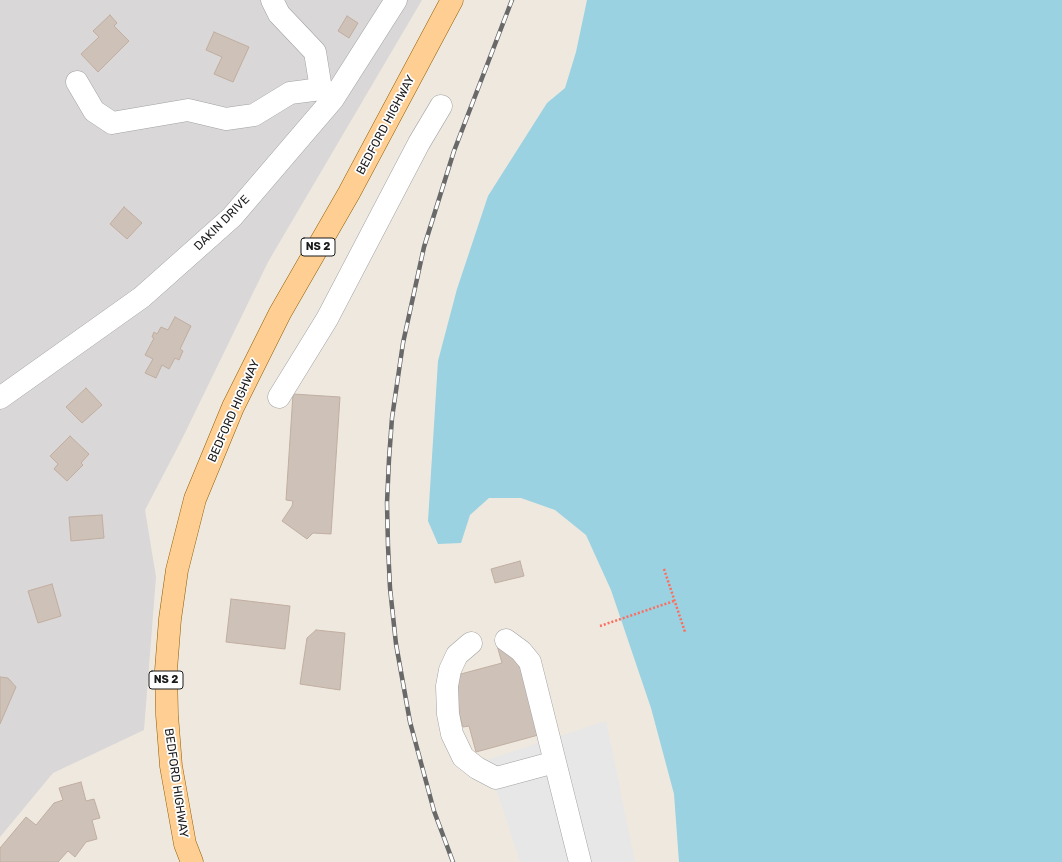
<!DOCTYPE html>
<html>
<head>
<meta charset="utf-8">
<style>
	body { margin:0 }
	canvas { display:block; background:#eee8df }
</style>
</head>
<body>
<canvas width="1062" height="862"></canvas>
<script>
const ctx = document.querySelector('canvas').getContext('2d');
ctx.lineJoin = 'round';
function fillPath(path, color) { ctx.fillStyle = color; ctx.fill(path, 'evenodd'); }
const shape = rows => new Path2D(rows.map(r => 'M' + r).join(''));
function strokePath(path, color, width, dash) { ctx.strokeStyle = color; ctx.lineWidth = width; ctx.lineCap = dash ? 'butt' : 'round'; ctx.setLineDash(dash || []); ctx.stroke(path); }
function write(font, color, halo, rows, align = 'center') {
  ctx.font = font + ' Rubik,sans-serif'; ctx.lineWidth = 3.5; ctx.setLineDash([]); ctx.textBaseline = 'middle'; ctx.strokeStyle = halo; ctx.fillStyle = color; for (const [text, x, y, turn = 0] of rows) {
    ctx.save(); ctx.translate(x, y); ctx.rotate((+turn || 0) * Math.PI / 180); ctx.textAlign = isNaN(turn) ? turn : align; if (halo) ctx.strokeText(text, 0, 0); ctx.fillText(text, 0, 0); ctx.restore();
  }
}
const residential = shape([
	[0,0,422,0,268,262,181,441,145,510,156,577,144,730,53,773,0,837]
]);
const parking = shape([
	[606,721,635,862,520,862,487,760]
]);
const water = shape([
	[587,0,1062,0,1062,862,679,862,674,794,651,708,611,590,586,535,555,510,521,498,489,498,470,515,461,543,438,544,428,521,438,361,457,289,488,196,547,103,565,88,576,52]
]);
const building = shape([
	[110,15,117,23,114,26,129,41,98,72,81,54,99,37,93,31,110,15],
	[347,16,358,23,349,38,338,31,347,16],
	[214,32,249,47,233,82,214,74,222,57,206,50,214,32],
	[124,207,142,223,127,239,110,224,124,207],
	[175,317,191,326,180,349,183,351,179,360,175,358,169,369,162,365,156,378,145,373,153,359,145,355,154,338,152,337,154,332,157,334,161,327,168,330,175,317],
	[86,388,102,405,82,423,66,407,86,388],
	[293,394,340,397,331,534,313,533,307,539,282,521,292,506,293,501,286,500,293,394],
	[70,436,89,454,81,463,83,465,67,481,54,469,58,464,50,456,70,436],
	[102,515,104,538,71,541,69,517,102,515],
	[520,561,524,576,495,583,491,569,520,561],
	[52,584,61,616,38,623,28,591,52,584],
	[231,599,290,606,285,649,226,642,231,599],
	[316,630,345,633,340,690,300,684,307,638,316,630],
	[496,642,522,660,542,734,476,752,469,726,463,727,455,700,457,675,502,663,496,642],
	[0,677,8,678,16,687,0,724,0,677],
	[81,782,86,801,94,799,100,818,92,820,97,839,86,842,75,857,68,851,58,862,0,862,0,848,26,817,36,825,54,803,63,800,59,788,81,782]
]);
const path = shape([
	[664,569,685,632],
	[600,626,674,601]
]);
const minor = shape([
	[272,0,279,14,315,52,321,89,332,99],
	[77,82,94,111,112,123,188,110,226,119,254,115,290,93,321,89],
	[279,397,327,319,419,143,441,106],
	[0,398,142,297,232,217,333,99,396,0],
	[506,640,521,651,530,662,580,862],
	[471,643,457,655,450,670,447,686,448,714,452,734,463,757,477,768,496,778,555,762]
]);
const major = shape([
	[192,862,185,844,171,766,167,715,166,670,170,619,177,570,195,499,233,407,280,313,349,193,452,0]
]);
const rail = shape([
	[453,862,434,811,410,722,396,644,390,588,388,546,387,503,389,459,392,418,403,343,424,247,454,151,512,0]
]);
const shields = [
	[318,247,34],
	[166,680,34]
];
const shieldNames = [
	["NS 2",318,247],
	["NS 2",166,680]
];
const streetNames = [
	["BEDFORD HIGHWAY",386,125,-62],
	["DAKIN DRIVE",222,223,-45],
	["BEDFORD HIGHWAY",234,411,-66],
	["BEDFORD HIGHWAY",176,783,82]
];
fillPath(residential, '#d9d7d7');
fillPath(parking, '#e7e7e7');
fillPath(water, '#9ad2e1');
fillPath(building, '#cec1b8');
strokePath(building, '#c1aea0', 1);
strokePath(minor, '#a2a2a2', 23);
strokePath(major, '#915e00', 23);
strokePath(path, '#ff6c5e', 2.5, [2, 2]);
strokePath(minor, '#fff', 22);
strokePath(major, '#ffce92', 22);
strokePath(rail, '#696969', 4.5);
strokePath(rail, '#fff', 3, [9]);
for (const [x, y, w] of shields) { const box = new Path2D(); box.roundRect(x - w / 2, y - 9, w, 18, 3); ctx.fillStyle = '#fff'; ctx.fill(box); strokePath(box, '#1b1b1b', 1); }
write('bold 11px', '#1b1b1b', null, shieldNames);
write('12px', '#1b1b1b', '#fff', streetNames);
</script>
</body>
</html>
